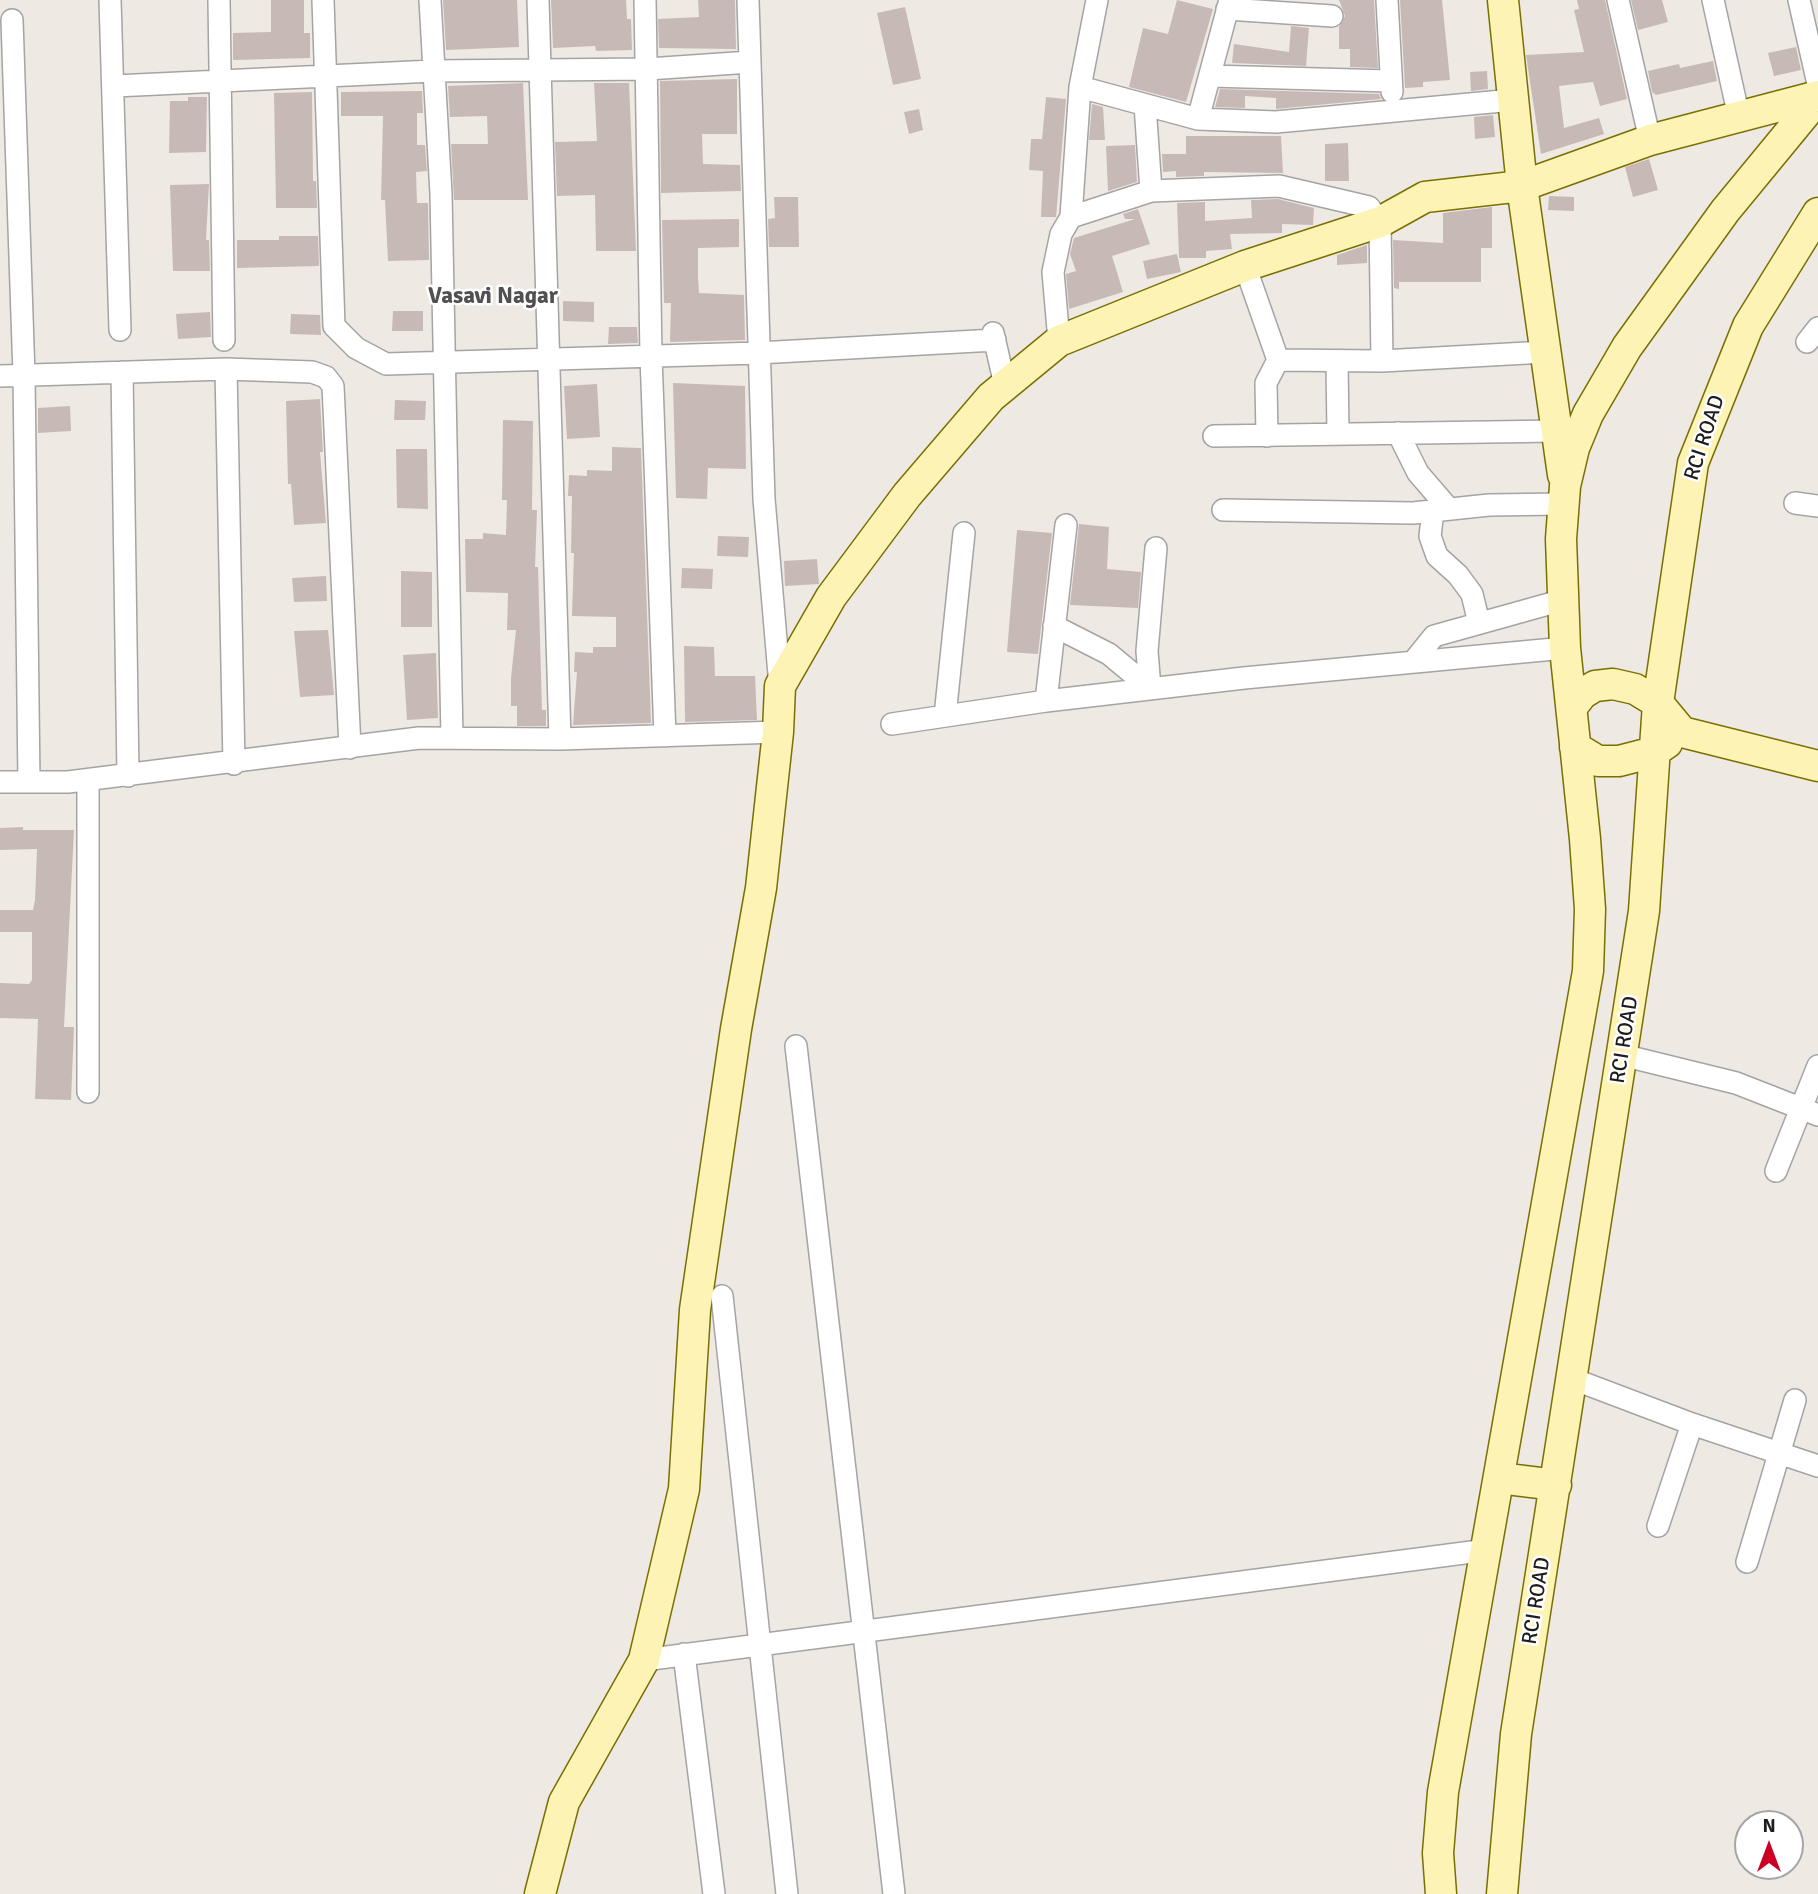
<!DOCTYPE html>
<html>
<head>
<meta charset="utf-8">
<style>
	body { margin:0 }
	#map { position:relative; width:1818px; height:1894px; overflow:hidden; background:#efe9e3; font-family:Signika,sans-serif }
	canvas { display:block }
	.north { position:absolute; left:1734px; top:1810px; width:70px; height:70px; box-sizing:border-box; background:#fff; border:2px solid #a5a5a5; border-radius:50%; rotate:0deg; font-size:19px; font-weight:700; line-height:28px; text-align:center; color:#1d1d1d }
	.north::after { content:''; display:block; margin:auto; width:24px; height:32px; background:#cb0024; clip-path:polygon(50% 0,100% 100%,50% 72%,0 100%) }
</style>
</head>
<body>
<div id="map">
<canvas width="1818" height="1894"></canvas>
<div class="north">N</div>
</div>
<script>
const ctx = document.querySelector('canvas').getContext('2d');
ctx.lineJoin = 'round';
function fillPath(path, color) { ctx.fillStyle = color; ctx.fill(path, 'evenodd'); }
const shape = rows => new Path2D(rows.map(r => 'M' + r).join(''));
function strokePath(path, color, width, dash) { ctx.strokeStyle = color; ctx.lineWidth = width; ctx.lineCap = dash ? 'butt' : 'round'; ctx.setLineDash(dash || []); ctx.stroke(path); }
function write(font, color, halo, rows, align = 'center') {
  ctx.font = font + ' Signika,sans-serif'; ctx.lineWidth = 5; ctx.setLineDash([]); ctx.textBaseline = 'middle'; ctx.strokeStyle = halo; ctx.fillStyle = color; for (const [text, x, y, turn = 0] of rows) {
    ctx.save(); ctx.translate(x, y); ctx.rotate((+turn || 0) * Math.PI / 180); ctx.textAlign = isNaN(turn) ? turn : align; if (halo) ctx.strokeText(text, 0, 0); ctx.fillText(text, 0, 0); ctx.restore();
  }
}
const building = shape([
	[271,0,304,0,304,33,310,33,310,58,233,60,233,33,271,32],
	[443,0,517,0,519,47,446,50],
	[551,0,626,0,627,19,631,19,632,50,596,51,595,46,553,48],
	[698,0,735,0,736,49,659,48,658,19,699,17],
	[1177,0,1213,9,1186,102,1129,87,1143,28,1168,34],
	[1339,0,1374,0,1378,68,1350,67,1350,49,1339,49,1339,27,1345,16],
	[1400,0,1442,0,1450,80,1423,82,1423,87,1405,88],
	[1577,0,1605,0,1627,99,1600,106,1593,82,1559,86,1564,128,1599,118,1604,134,1541,154,1526,55,1584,52,1574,10,1579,9],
	[1631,0,1662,0,1668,22,1638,30],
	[905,7,921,79,893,85,877,13],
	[1291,26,1309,28,1306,66,1232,63,1234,44,1289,52],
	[1796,47,1801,70,1774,76,1768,53],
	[1713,61,1717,81,1656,95,1652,92,1648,71,1679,64,1680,68],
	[1487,71,1488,89,1471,91,1470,72],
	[737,79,737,134,702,134,703,164,740,165,741,191,661,193,660,81],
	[523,83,528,200,454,200,451,144,488,144,487,116,450,117,448,86],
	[594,83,629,83,636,251,596,251,595,195,557,196,555,142,597,141],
	[1220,89,1379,94,1381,99,1276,109,1276,98,1245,96,1245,108,1215,107],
	[422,91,423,113,417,113,417,145,425,145,427,171,416,172,417,203,428,203,429,260,388,261,385,200,381,200,383,116,341,116,341,92],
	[312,92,313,181,316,181,317,208,276,208,274,93],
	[188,97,207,97,206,152,169,153,170,101,188,101],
	[1046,97,1066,99,1056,217,1041,217,1043,171,1029,170,1031,139,1042,139],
	[1092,104,1103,107,1105,140,1089,140],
	[919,109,923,130,909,134,904,112],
	[1493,115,1495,137,1475,139,1474,117],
	[1186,136,1281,136,1283,173,1204,172,1204,176,1176,177,1176,171,1163,172,1162,154,1186,154],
	[1348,143,1349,181,1325,181,1325,144],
	[1135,145,1137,182,1108,191,1106,146],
	[1649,159,1658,190,1633,197,1625,167],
	[209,184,206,240,209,240,210,271,173,271,170,185],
	[1549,196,1574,197,1574,211,1548,210],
	[774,197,798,197,799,247,769,247,768,219,775,218],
	[1278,199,1314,208,1313,225,1282,224,1282,233,1230,234,1232,249,1206,251,1206,258,1179,258,1177,203,1205,202,1205,221,1252,218,1251,200],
	[1492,207,1492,248,1481,248,1481,282,1399,282,1399,289,1394,288,1393,240,1443,243,1443,213],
	[1138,209,1150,244,1112,256,1123,292,1069,309,1066,274,1076,271,1070,254,1074,238,1135,219,1125,219,1123,214],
	[739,219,739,247,698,248,698,278,699,293,744,295,745,340,670,342,671,303,664,303,662,220],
	[279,236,318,236,319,266,237,268,237,240,279,240],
	[1367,245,1367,263,1337,265,1337,255],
	[1177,254,1181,272,1147,279,1143,261],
	[563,301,594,302,594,322,563,321],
	[393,311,423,311,423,331,392,331],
	[210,312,211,337,178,339,176,314],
	[291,314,320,315,321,335,290,334],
	[609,327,637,327,638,343,608,344],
	[673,383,745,386,746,469,708,468,707,499,676,498],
	[597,384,600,437,567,439,564,386],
	[320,399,323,452,320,452,326,523,294,525,291,484,288,484,286,401],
	[395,400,426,401,425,420,394,420],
	[70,406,71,431,38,433,38,408],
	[503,420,533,421,532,510,537,510,535,567,538,567,542,710,546,710,546,726,517,726,517,706,511,706,511,678,516,630,507,630,508,593,466,592,465,539,483,539,483,533,506,535,507,500,502,500],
	[612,447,641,448,651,723,573,725,577,672,574,672,575,652,593,653,593,647,616,647,616,617,572,616,574,553,571,553,572,496,568,496,569,475,587,476,587,470,612,471],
	[396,449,427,449,428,509,397,508],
	[1079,524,1109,527,1107,569,1141,572,1138,608,1070,605],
	[1017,530,1052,533,1038,654,1007,652],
	[718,536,749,537,748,557,717,556],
	[817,559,819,584,785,586,784,561],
	[682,568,713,569,712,589,681,588],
	[401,571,432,572,432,627,401,627],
	[326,576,327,601,294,602,292,578],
	[328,630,334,695,300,697,294,631],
	[684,646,714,647,715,676,755,676,757,720,685,722],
	[436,653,438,718,407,720,403,655],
	[23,827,23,830,74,830,64,1027,74,1027,71,1100,35,1099,38,1019,0,1018,0,983,29,984,32,980,32,932,0,932,0,910,33,910,35,900,37,849,0,850,0,828]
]);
const street = shape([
	[110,0,120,330],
	[219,0,224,340],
	[323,0,334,326,356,348,386,364,758,353,995,340],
	[430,0,441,194,452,737],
	[538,0,560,739],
	[645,0,651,356,665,736],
	[748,0,764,499,780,686],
	[1387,0,1392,92],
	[1618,0,1650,140],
	[1713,0,1739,117],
	[1799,0,1818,84],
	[1227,9,1332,16],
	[12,20,24,375,29,782],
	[1210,76,1390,81],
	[115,86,433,71,648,69,750,62],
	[1080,87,1198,119,1276,122,1513,100],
	[1145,105,1151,191],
	[1198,119,1230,0],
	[1071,217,1080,87,1097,0],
	[1245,266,1278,360,1382,361,1545,352],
	[993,333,1005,385],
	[1059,341,1053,272,1061,234,1071,217,1151,191,1279,186,1369,207,1380,222,1382,361],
	[1807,342,1818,328],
	[1337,361,1338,434],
	[226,369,234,764],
	[122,372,128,776],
	[0,376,226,369,312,372,326,377,333,386,350,748],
	[1398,433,1418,473,1449,509],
	[1214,436,1556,431],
	[1267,436,1266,383,1278,360],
	[1795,503,1818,506],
	[1223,510,1413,513,1489,505,1562,504],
	[1433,511,1430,536,1437,556,1458,575,1472,594,1479,623],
	[1054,626,1109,654,1150,688],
	[1413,662,1434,636,1563,600],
	[1150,688,1147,651,1156,548],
	[1046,701,1066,525],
	[945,716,964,533],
	[892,724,1046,701,1244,678,1565,648],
	[88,780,88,1092],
	[0,782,68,782,419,738,560,739,778,732],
	[796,1046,894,1894],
	[1622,1055,1736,1083,1818,1115],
	[1776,1171,1818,1066],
	[722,1296,787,1894],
	[1573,1379,1692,1424,1818,1466],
	[1658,1526,1692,1424],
	[1747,1562,1795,1400],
	[684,1654,714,1894],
	[644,1660,1487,1550]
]);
const secondary = shape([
	[1503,0,1522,186,1563,475],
	[1572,707,1582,694,1595,686,1613,684,1635,689,1658,703,1682,732,1818,766],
	[1575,747,1598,761,1619,761,1654,752,1667,743],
	[1499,1478,1556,1485],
	[540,1894,564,1802,644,1660,684,1489,695,1310,736,1029,761,888,778,732,780,686,831,597,907,495,991,397,1059,341,1245,266,1380,222,1425,197,1522,186,1650,140,1818,96],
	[1441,1894,1438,1853,1443,1792,1588,971,1590,909,1585,839,1565,648,1561,539,1565,486,1574,448,1588,414,1627,347,1725,211,1818,98],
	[1502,1894,1516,1734,1644,911,1658,703,1693,463,1748,326,1818,213]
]);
const streetNames = [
	["RCI ROAD",1705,438,-72],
	["RCI ROAD",1625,1040,-81],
	["RCI ROAD",1537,1601,-81]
];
const neighbourhoodNames = [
	["Vasavi Nagar",493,297]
];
fillPath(building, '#c7bab6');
strokePath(street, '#a4a4a4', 24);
strokePath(secondary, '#787000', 33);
strokePath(street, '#fff', 21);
strokePath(secondary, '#fcf3b4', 30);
write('21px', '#1d1d1d', '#fff', streetNames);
write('bold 23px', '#505050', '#fff', neighbourhoodNames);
</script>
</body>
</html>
